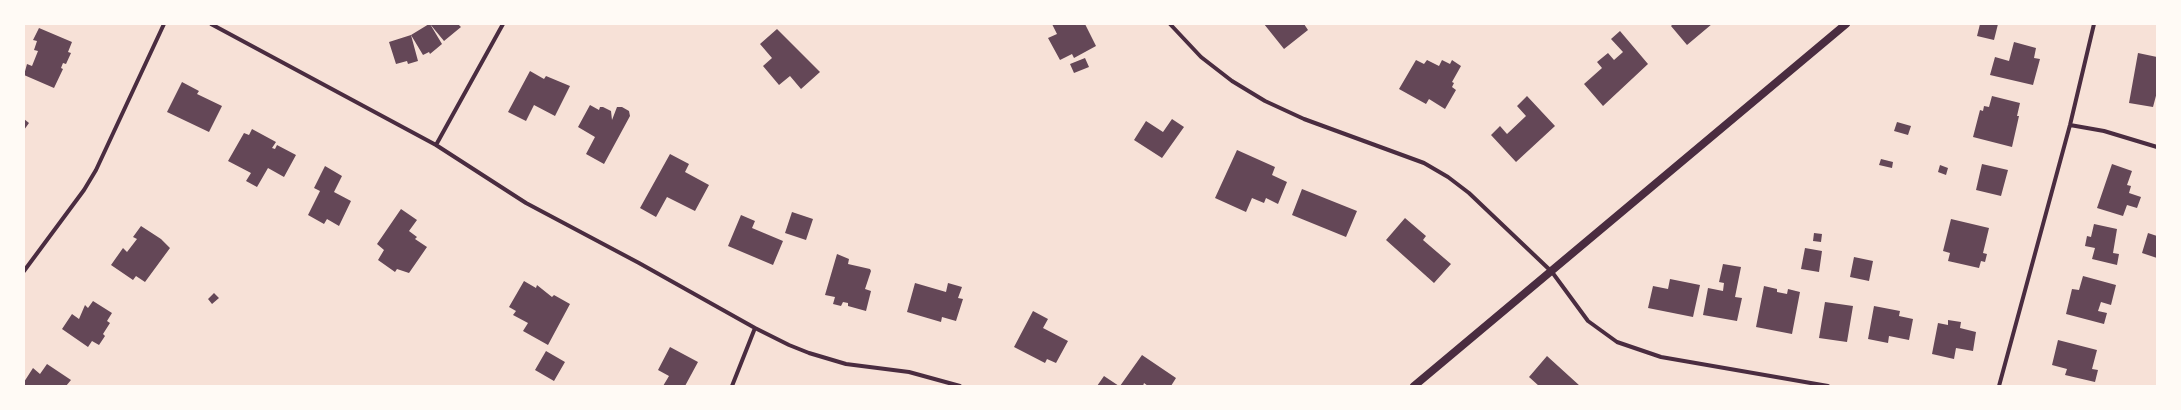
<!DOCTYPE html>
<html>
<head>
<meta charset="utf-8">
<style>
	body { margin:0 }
	#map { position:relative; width:2181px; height:410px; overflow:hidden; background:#f7e1d7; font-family:"DM Sans",sans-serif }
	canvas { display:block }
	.frame { position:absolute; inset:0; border:25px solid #fffaf5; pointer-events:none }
</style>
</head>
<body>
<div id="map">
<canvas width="2181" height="410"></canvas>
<div class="frame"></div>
</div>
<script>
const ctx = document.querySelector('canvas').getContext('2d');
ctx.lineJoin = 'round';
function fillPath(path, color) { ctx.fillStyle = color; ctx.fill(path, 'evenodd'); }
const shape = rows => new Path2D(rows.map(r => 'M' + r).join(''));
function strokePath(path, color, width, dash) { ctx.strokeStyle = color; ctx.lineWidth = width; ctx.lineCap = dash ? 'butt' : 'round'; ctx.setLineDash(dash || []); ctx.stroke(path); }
const building = shape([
	[429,24,458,24,461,27,444,41,430,24,442,44,430,54,429,52,423,55,411,35],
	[1052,24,1085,24,1096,46,1074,58,1072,54,1060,60,1048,38,1057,34],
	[1264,24,1304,24,1308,30,1284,49],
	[1673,24,1712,24,1687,45,1671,26],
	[1980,24,1998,24,1994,40,1977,36],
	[39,28,72,42,68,52,71,53,66,64,63,63,61,68,63,69,54,88,24,75,27,64,32,66,38,51,34,50,37,41,33,40],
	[777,29,820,72,801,89,790,76,779,85,763,66,772,58,760,44],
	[1620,31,1648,64,1603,106,1584,84,1602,68,1597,62,1608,53,1614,60,1623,52,1611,39],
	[411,35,418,61,408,64,407,61,396,64,389,42],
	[2014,42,2036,48,2034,58,2040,59,2033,85,1990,75,1995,57,2009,61],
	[2138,53,2157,57,2157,92,2153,107,2129,103],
	[1085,58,1089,67,1074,73,1070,64],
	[1416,60,1424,64,1427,60,1439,66,1442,60,1450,64,1452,60,1461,66,1452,82,1454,83,1452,87,1456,90,1445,109,1429,99,1426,104,1399,89],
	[530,71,544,79,546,76,570,86,555,116,534,105,526,121,508,112],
	[182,82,199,91,197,94,222,106,209,132,167,112],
	[1527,96,1555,126,1516,162,1491,135,1500,126,1507,134,1526,116,1517,106],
	[1992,96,2020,103,2017,116,2019,116,2012,147,1973,137,1980,110,1983,111,1984,106,1989,107],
	[590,105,599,110,600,107,603,107,611,111,612,120,617,107,622,107,629,111,630,116,604,164,586,154,595,137,578,127],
	[24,119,29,123,24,130],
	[1172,119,1184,127,1162,158,1134,140,1146,121,1163,132],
	[1897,122,1911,126,1908,135,1894,131],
	[252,129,276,142,272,148,275,149,277,145,296,155,284,177,268,168,257,187,246,181,251,173,228,161,244,133,249,135],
	[1237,150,1275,167,1272,175,1287,182,1278,204,1266,198,1264,203,1252,198,1246,212,1215,198],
	[670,154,689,164,685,172,709,185,695,211,667,197,656,217,640,208],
	[1881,159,1893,162,1892,168,1879,165],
	[1982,164,2008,170,2001,196,1976,190],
	[2112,164,2132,171,2127,185,2131,186,2129,193,2141,197,2137,208,2127,205,2123,216,2097,208],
	[1940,165,1948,168,1946,175,1938,172],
	[325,166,342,176,334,192,351,201,339,226,327,219,324,224,308,215,320,191,314,188],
	[1302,189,1357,211,1346,237,1292,215],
	[401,209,417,220,409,231,417,237,415,239,427,247,409,273,397,269,395,272,378,260,384,250,377,244],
	[792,212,813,219,806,240,785,233],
	[741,215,755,221,752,228,783,241,773,265,728,246],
	[1405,218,1426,236,1423,240,1451,264,1434,283,1386,240],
	[1951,219,1989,228,1983,253,1987,254,1985,262,1981,261,1979,268,1948,261,1950,253,1943,251],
	[2094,224,2117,229,2113,253,2119,254,2117,265,2092,259,2095,248,2085,246,2087,236,2091,237],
	[141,226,161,239,170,248,145,282,136,276,133,280,111,265,123,248,127,252,137,239,133,237],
	[1814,233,1822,234,1821,242,1813,241],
	[2148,233,2157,236,2157,258,2142,253],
	[1805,248,1822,251,1819,272,1801,269],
	[837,254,849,259,848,264,870,269,871,271,865,289,871,291,866,311,848,306,848,303,843,302,841,306,833,304,835,297,825,295],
	[1854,257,1873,261,1869,281,1850,277],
	[1723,264,1741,267,1735,297,1742,298,1737,321,1703,315,1708,288,1723,291,1724,283,1719,282],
	[2083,276,2116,285,2111,305,2101,302,2098,311,2107,313,2104,324,2066,314,2072,289,2079,290],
	[1670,279,1700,285,1693,317,1648,308,1653,286,1668,289],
	[524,281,536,288,537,285,552,297,554,295,570,304,548,345,523,331,528,323,513,315,516,311,509,307],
	[915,283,946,292,948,283,962,287,958,298,963,299,956,321,942,317,941,322,907,312],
	[1764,286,1777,289,1777,292,1787,294,1788,289,1800,292,1792,334,1756,327],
	[214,293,219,298,212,304,208,299],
	[93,301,112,313,107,321,110,323,103,334,105,336,99,345,92,341,88,347,62,329,72,314,79,319,85,305,88,308],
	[1825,302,1853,306,1847,342,1819,338],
	[1874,306,1900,311,1899,316,1913,319,1909,340,1889,336,1888,343,1868,339],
	[1033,311,1048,319,1043,328,1068,341,1056,363,1047,359,1045,363,1014,347],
	[1948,320,1961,322,1960,328,1976,332,1973,351,1956,348,1954,359,1932,354,1938,323,1948,325],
	[2058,340,2097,350,2092,369,2098,370,2095,382,2065,375,2067,369,2052,365],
	[670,347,698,362,685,386,663,386,669,376,658,370],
	[546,351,565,362,554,381,535,370],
	[1142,355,1176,378,1171,386,1148,386,1144,383,1143,386,1120,386],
	[1547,356,1580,386,1539,386,1529,377],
	[47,364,71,380,66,386,24,386,24,382,33,368,40,374],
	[1104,376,1119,386,1097,386]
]);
const minor = shape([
	[211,24,436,145,526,203,639,263,755,328,789,345,809,353,846,364,909,372,960,386],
	[1170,24,1201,57,1232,81,1265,101,1304,119,1424,163,1448,177,1469,193,1552,272,1588,321,1617,342,1661,357,1828,386],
	[2070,125,2104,131,2157,147],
	[436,145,503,24],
	[24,271,84,190,96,170,164,24],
	[732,386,755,328],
	[1999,386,2070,125,2094,24]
]);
const secondary = shape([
	[1414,386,1846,24]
]);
fillPath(building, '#644757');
strokePath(minor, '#4a2c40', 4);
strokePath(secondary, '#4a2c40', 8);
</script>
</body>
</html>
